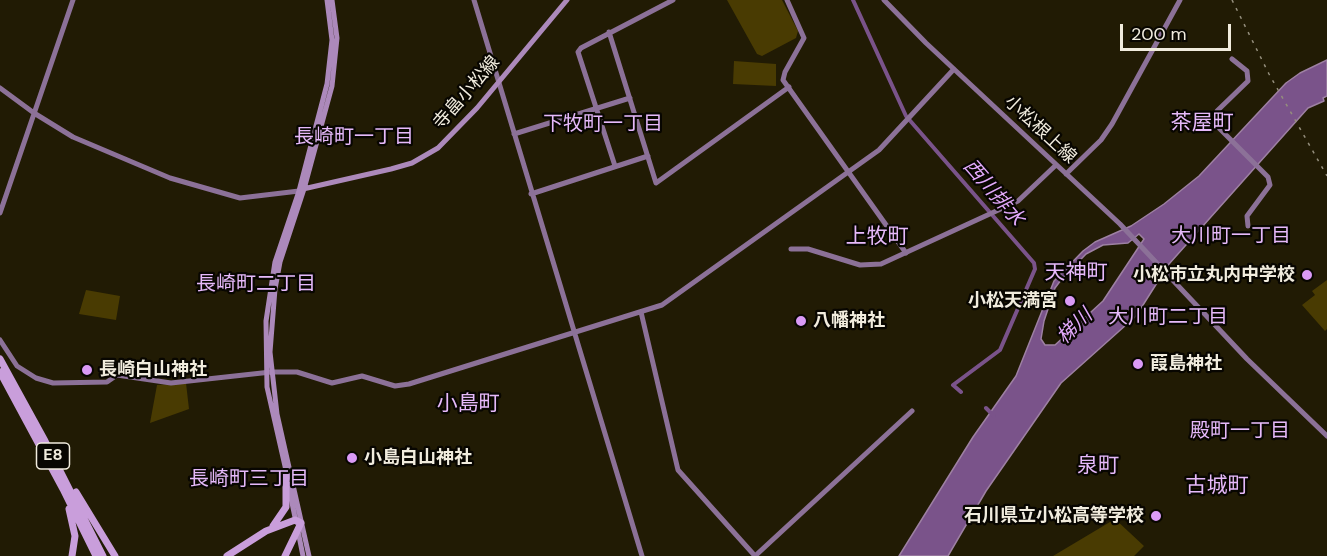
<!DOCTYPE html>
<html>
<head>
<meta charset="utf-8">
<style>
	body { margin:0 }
	#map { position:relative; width:1327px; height:556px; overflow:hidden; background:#211b04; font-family:"DM Sans",sans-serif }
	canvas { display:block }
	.scale { position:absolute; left:1120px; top:24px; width:111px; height:27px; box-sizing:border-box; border:3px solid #f1ecde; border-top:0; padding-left:8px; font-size:18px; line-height:21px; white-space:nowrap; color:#f1ecde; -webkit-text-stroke:4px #080601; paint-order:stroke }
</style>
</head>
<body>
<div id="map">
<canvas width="1327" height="556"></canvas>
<div class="scale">200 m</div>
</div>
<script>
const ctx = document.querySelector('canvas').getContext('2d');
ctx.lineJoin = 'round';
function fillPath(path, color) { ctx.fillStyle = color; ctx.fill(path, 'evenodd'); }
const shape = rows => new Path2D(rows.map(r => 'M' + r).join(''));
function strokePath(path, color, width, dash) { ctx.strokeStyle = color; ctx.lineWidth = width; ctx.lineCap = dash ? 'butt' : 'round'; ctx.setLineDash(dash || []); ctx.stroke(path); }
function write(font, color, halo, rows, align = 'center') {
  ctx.font = font + ' "DM Sans","Noto Sans JP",sans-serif'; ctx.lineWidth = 4.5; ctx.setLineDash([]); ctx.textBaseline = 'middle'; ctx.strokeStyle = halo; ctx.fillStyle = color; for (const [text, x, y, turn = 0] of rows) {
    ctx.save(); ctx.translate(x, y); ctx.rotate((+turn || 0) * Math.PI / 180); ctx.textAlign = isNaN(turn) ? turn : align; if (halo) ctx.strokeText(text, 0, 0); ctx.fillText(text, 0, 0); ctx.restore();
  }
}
const green = shape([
	[727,0,782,0,798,31,796,38,762,56,757,54],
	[734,61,776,64,776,86,733,84],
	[1327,280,1327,329,1325,331,1302,305,1315,295,1312,291],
	[86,290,120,296,116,320,79,314],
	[186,383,189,409,150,423,157,385],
	[1115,519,1144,546,1134,556,1053,556]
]);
const water = shape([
	[1327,60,1327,96,1323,98,1324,101,1308,108,1169,264,1136,316,1061,383,986,491,948,556,899,556,973,437,1016,376,1054,281,1083,251,1095,242,1131,226,1164,204,1199,176,1286,83,1300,73,1327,60],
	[1139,234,1144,239,1103,301,1055,345,1045,345,1041,339,1044,321,1055,288,1061,280,1086,254,1103,245,1128,243,1139,234]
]);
const canal = shape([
	[853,0,906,116,1034,263,1035,269,1000,350,953,385,961,392],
	[986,408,994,416]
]);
const secondary = shape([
	[474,0,642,556],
	[787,0,804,38,785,72,783,80,906,253],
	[884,0,926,43,1120,224,1247,359,1327,436],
	[609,32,656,183,789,87],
	[1232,59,1247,71,1248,81,1217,111,1213,122,1268,177,1270,185,1247,216,1248,226],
	[0,88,34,113,73,137,170,178,240,198,299,191],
	[514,134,630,98],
	[615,166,578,52,581,48,673,0],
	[1066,174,1101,140,1112,124,1180,0],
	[531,194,648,156],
	[0,213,73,0],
	[791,249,808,249,860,265,881,264,1018,201,1056,165],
	[641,312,678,470,755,556],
	[0,340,17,366,36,378,53,383,107,382,117,375,171,383,271,372,297,372,332,383,362,376,395,386,409,384,662,305,879,150,954,69],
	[755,556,912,411]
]);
const primary = shape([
	[303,189,391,169,412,163,438,148,477,108,567,0],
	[287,475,267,387,266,321,275,262,299,191,327,84,332,40,327,0],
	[288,484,296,522],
	[298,531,303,556],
	[309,556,277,414,270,352,275,289,280,262,304,189,332,86,337,38,332,0]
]);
const highway = shape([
	[0,359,45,441,103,556],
	[0,372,63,489,96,556],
	[76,492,115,556],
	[69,509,75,536,72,556],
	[273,526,286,507,286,472],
	[227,556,266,531,295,520,301,523,285,556]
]);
const rail = shape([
	[1232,0,1269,74,1327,176]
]);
const markers = [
	[1307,275,6,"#da9af6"],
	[1070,301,6,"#da9af6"],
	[801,321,6,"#da9af6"],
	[1138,364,6,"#da9af6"],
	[87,370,6,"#da9af6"],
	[352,458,6,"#da9af6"],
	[1156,516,6,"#da9af6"]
];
const shields = [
	[53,456,33]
];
const shieldNames = [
	["E8",53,456]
];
const streetNames = [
	["寺畠小松線",467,93,-49],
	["小松根上線",1040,130,43]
];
const poiNames = [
	["小松市立丸内中学校",1295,275,"right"],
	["小松天満宮",1058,301,"right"],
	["八幡神社",813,321],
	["葭島神社",1150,364],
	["長崎白山神社",99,370],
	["小島白山神社",364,458],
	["石川県立小松高等学校",1144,516,"right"]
];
const neighbourhoodNames = [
	["下牧町一丁目",603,125],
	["長崎町一丁目",354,138],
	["大川町一丁目",1231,237],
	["長崎町二丁目",256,285],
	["大川町二丁目",1168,318],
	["殿町一丁目",1240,432],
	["長崎町三丁目",249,480]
];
const waterNames = [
	["西川排水",993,193,49],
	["梯川",1075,327,-44]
];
const quarterNames = [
	["茶屋町",1202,123],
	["上牧町",877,237],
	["天神町",1076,273],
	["小島町",468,404],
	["泉町",1098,466],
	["古城町",1217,486]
];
fillPath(green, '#493b02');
fillPath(water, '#7a538a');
strokePath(water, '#9e81a3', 1.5);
strokePath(canal, '#7a538a', 4);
strokePath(secondary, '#8c7198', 5);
strokePath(primary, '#ac89bb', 5);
strokePath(highway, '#c99edb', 7);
strokePath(rail, '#948e7c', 1.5, [3, 6]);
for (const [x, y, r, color] of markers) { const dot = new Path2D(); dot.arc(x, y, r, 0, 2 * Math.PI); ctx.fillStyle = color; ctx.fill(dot); strokePath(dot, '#080601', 2); }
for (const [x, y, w] of shields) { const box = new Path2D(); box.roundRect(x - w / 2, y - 13, w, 26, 4.5); ctx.fillStyle = '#080601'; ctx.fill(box); strokePath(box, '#f1ecde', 1.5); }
write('bold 16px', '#f1ecde', null, shieldNames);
write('18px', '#f1ecde', '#080601', streetNames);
write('bold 18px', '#f1ecde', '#080601', poiNames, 'left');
write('20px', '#e6b9fa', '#080601', neighbourhoodNames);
write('italic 20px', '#e2a9fb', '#080601', waterNames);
write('21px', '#e6b9fa', '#080601', quarterNames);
</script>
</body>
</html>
